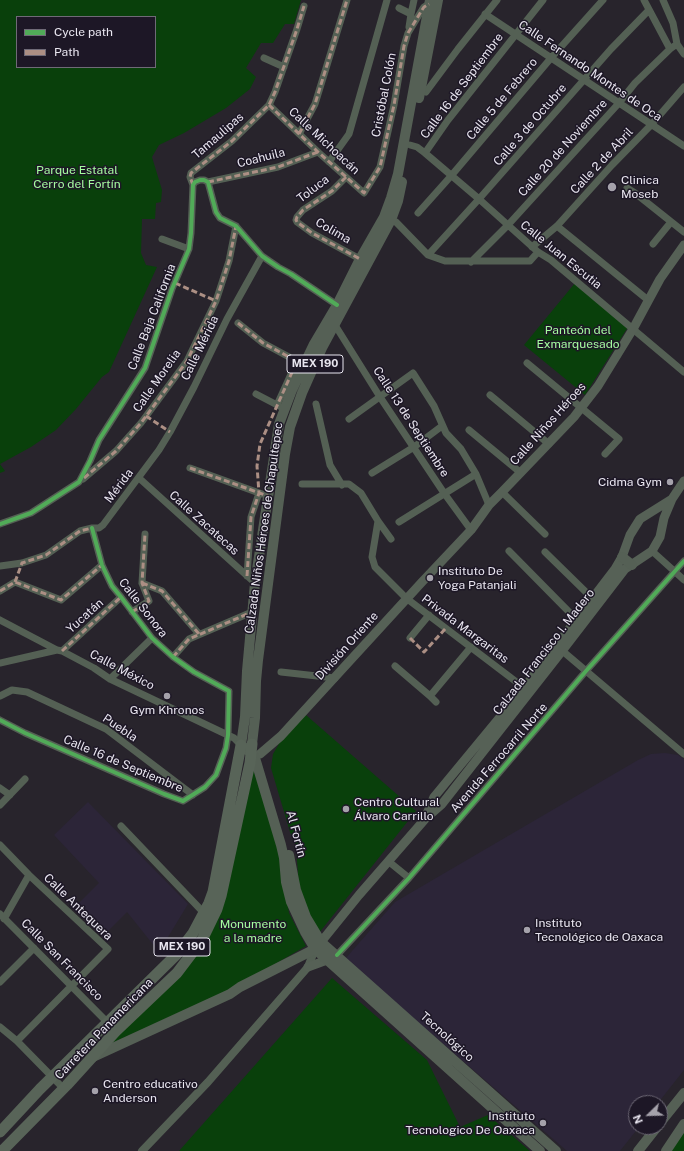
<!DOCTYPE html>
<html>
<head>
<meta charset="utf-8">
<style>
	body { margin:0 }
	#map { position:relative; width:684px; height:1151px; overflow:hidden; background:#28242c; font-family:"Public Sans",sans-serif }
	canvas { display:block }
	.legend { position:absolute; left:16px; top:16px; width:140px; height:52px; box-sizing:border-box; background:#1d1726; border:1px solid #6f6a77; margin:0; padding:5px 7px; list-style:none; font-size:12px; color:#e9e6f0 }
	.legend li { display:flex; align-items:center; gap:8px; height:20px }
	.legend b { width:20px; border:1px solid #6f6a77 }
	.north { position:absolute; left:628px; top:1095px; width:40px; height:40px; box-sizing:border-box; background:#1d1726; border:1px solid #6f6a77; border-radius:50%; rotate:247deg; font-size:11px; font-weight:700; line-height:16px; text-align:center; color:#e9e6f0 }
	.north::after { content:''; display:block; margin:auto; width:14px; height:18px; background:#a5a2ab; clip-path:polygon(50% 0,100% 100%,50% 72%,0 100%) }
</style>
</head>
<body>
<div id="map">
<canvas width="684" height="1151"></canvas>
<ul class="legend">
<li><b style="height:5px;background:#51ab58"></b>Cycle path</li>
<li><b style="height:5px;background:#ac8f84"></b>Path</li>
</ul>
<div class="north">N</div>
</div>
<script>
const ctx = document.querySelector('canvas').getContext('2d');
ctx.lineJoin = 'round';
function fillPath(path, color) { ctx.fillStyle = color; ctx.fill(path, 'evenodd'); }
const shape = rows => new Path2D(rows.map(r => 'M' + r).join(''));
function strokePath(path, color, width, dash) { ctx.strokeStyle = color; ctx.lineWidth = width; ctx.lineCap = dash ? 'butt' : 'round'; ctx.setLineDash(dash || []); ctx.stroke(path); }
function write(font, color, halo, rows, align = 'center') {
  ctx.font = font + ' "Public Sans",sans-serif'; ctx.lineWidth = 3; ctx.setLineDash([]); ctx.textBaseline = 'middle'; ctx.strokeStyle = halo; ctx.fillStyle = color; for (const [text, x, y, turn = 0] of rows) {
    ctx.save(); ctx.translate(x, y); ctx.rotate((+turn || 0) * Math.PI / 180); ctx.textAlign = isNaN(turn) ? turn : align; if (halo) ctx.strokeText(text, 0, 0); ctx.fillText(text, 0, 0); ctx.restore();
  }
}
const built = shape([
	[665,753,678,755,684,759,684,1070,658,1103,636,1103,636,1127,639,1127,620,1151,567,1151,345,959,395,902,638,760,651,754],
	[88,802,188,904,159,952,127,912,106,933,78,904,99,883,54,835]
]);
const green = shape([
	[0,0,301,0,294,24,285,24,273,43,261,43,246,68,256,77,250,89,226,108,184,133,159,145,152,157,162,190,161,202,156,203,155,219,142,219,141,253,146,265,157,267,109,372,102,377,76,409,56,430,31,447,0,464,5,471,0,473],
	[17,17,155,17,155,67,17,67],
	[575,283,628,327,585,395,524,345],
	[306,715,416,811,319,933,307,915,299,888,296,845,290,832,271,768,273,754,280,742],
	[252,766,279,846,289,913,306,946,234,988,110,1044,196,948],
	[332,978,427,1060,460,1127,488,1115,530,1151,179,1151],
	[684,1130,684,1151,669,1151]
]);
const minor = shape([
	[644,0,670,49],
	[663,0,673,23,677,44],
	[399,8,411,14,409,27],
	[411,14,414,0],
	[485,14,684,146],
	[264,58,284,67],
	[426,92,458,49,497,0],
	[269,105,318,152,364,193,380,167,394,105,404,46,408,33,422,10,424,7,429,4],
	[299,134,315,104,347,0],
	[410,145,417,147,425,153,448,120,543,0],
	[425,153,479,199,538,252,551,260,684,372],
	[329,162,349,134,387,0],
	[346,177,332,191,303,210,297,217,296,220,297,222,312,233,360,259],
	[208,182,278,167,318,152],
	[193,185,190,177,191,173,232,141,269,105,275,92,297,29,304,6],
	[627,188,635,193,684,232],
	[418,213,451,176,551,58,603,0],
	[391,220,396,222,428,255,445,261,530,261,538,252],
	[557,226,648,300],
	[162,239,189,249],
	[653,244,671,222],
	[532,247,557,226,612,165,651,125,684,87],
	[428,255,479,199,611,49,649,10],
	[471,262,508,225,619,103,635,83,670,49,677,44,684,54],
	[238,323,263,343,304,365],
	[335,325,380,397,444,493,471,530],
	[527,363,619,439,605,454],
	[256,394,281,407],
	[490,395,549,444],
	[316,404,330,465,342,485],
	[277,405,297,361],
	[349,419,413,373,434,406,446,433,461,449,476,474,489,505],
	[469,430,521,473],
	[190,468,262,494],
	[372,473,414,447,442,426],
	[139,478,255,583],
	[83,479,116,451,141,423,187,361,216,301,229,261,236,226],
	[302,484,349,484,361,493,378,521,372,557,375,567,406,598,527,690],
	[502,492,545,534],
	[378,521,391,539],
	[399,522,476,474],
	[0,524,31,513,79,482,90,461,99,440,145,368,172,289,189,249,191,233,193,185,195,182,200,180,204,180,208,182,216,212,220,218,236,226,262,256,278,267,291,274,337,305],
	[509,551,577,620],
	[652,551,684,580],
	[545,552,593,599],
	[0,566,22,563,46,555,80,531,92,528,99,528,103,525,159,450,170,432,194,387,227,319,262,256],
	[247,576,251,517,259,493],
	[142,583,162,591,199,634],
	[0,591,15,582,61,600,102,565],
	[132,612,149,601,142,583,145,534],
	[0,620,57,650,62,651,94,668,110,679,234,738,241,745],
	[410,638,429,615],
	[559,648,684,754],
	[62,651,121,597],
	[173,657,189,639,252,612],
	[0,663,57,650],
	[395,666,430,696,471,647],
	[281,672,335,678],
	[110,679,152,638],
	[0,696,12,690,27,692,106,729,193,795],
	[430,696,436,702],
	[0,720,25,733,164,794,183,801,205,787,216,775,226,748,228,735,229,691,194,672,173,657,152,638,121,597,112,586,102,565,92,528],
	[0,788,10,795],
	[0,805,25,779],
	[121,826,204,913],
	[0,845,29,875,108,949,17,1041],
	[388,861,409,878],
	[0,914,108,1023],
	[4,919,29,875],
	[337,955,409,878,586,671,684,561],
	[0,982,34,948],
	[0,1027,17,1041,64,1089]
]);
const tertiary = shape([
	[142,1151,208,1082,308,967,315,949]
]);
const secondary = shape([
	[260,754,281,736,422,582,471,530,489,505,502,492,574,417,598,386,633,329,660,279,684,245],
	[426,816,434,797,524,688,615,569,622,557,630,535,640,519,672,499],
	[321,942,359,895,426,818,442,804,562,651,625,569,652,551,660,537,664,518,672,499,684,481],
	[308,967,327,960]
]);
const primary = shape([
	[430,0,398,174,391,198,384,217,360,259,337,305,314,344,292,390,279,424,255,583,247,671,245,717,241,745,251,753,255,758,281,845,284,858,286,882,291,902,305,932,315,949,540,1151],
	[419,98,438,0],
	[622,557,632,565],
	[252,744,255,718,256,681,258,660,285,454,290,427,302,393,322,348,391,220,398,201,402,182],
	[289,855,296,890,306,917,321,942,556,1151],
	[93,1057,230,994,240,987,315,949,318,945],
	[660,1123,684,1093],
	[638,1151,657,1127],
	[666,1151,684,1124]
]);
const trunk = shape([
	[0,1132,40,1089,177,954,193,933,209,903,213,892,241,745],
	[2,1151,67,1085,115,1032,177,973,202,940,217,909,221,896,250,763,252,744]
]);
const quiet = shape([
	[269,105,318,152,364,193,380,167,394,105,404,46,408,33,422,10,424,7,429,4],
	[299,134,315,104,347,0],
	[346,177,332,191,303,210,297,217,296,220,297,222,312,233,360,259],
	[208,182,278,167,318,152],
	[193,185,190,177,191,173,232,141,269,105,275,92,297,29,304,6],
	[175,283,216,301],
	[238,323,263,343,304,365],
	[146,416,170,432],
	[190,468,268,496],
	[84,478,116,451,141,423,187,361,216,301,229,261,236,226],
	[247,576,251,517,259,493,257,466,260,444,297,361],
	[15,582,22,563,46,555,80,531,92,528],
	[142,583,162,591,199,634],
	[0,591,15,582,61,600,102,565],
	[132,612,149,601,142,583,145,534],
	[410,638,424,652,446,628],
	[62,651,121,597],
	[173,657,189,639,252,612]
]);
const cycleway = shape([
	[0,524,31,513,79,482,90,461,99,440,145,368,172,289,189,249,191,233,193,185,195,182,200,180,204,180,208,182,216,212,220,218,236,226,262,256,278,267,291,274,337,305],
	[0,720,25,733,164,794,183,801,205,787,216,775,226,748,228,735,229,691,194,672,173,657,152,638,121,597,112,586,102,565,92,528],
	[337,955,409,878,586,671,684,561]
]);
const markers = [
	[612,187,5,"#a5a2ab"],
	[670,482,4,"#a5a2ab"],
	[430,578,4,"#a5a2ab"],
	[167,696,4,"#a5a2ab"],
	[346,809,4,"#a5a2ab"],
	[527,930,4,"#a5a2ab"],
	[95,1091,4,"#a5a2ab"],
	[543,1123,4,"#a5a2ab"]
];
const shields = [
	[315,364,56],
	[182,947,56]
];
const shieldNames = [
	["MEX 190",315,364],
	["MEX 190",182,947]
];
const streetNames = [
	["Calle Fernando Montes de Oca",590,71,34],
	["Calle 16 de Septiembre",462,86,-53],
	["Cristóbal Colón",384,95,-79],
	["Calle 5 de Febrero",502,99,-50],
	["Calle 3 de Octubre",530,125,-49],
	["Tamaulipas",218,136,-41],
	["Calle Michoacán",324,141,43],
	["Calle 20 de Noviembre",563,148,-48],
	["Coahuila",261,158,-14],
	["Calle 2 de Abril",602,161,-47],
	["Toluca",313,189,-37],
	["Colima",333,231,30],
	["Calle Juan Escutia",561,255,39],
	["Calle Baja California",152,317,-69],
	["Calle Mérida",200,348,-64],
	["Calle Morelia",157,381,-55],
	["Calle 13 de Septiembre",411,422,57],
	["Calle Niños Héroes",548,424,-48],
	["Mérida",119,486,-53],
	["Calle Zacatecas",204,523,42],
	["Calzada Niños Héroes de Chapultepec",264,528,-82],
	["Calle Sonora",143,608,52],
	["Yucatán",85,616,-42],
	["Privada Margaritas",465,629,37],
	["División Oriente",347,646,-48],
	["Calzada Francisco I. Madero",544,652,-52],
	["Calle México",122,670,28],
	["Puebla",120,728,34],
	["Avenida Ferrocarril Norte",499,758,-49],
	["Calle 16 de Septiembre",123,764,23],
	["Al Fortín",296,834,75],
	["Calle Antequera",78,907,44],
	["Calle San Francisco",62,960,45],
	["Carretera Panamericana",104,1029,-46],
	["Tecnológico",447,1037,42]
];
const parkNames = [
	["Parque Estatal",77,170],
	["Cerro del Fortín",77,184],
	["Panteón del",578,330],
	["Exmarquesado",578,344],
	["Monumento",253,924],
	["a la madre",253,938]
];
const poiNames = [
	["Clinica",621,180],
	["Moseb",621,194],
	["Cidma Gym",662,482,"right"],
	["Instituto De",438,571],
	["Yoga Patanjali",438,585],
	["Gym Khronos",167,710,"center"],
	["Centro Cultural",354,802],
	["Álvaro Carrillo",354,816],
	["Instituto",535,923],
	["Tecnológico de Oaxaca",535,937],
	["Centro educativo",103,1084],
	["Anderson",103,1098],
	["Instituto",535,1116,"right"],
	["Tecnologico De Oaxaca",535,1130,"right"]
];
fillPath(built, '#2c2538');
fillPath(green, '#09400b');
strokePath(minor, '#546054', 7);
strokePath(tertiary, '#546054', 8);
strokePath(secondary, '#566156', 9);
strokePath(primary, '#556055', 10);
strokePath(trunk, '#586458', 11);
strokePath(quiet, '#ac8f84', 3, [6, 3]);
strokePath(cycleway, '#51ab58', 4);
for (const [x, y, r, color] of markers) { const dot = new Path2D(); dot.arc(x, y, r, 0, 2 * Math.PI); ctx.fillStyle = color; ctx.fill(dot); strokePath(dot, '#1d1726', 1.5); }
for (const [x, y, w] of shields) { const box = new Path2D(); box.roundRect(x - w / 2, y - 9, w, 18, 3); ctx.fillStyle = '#1d1726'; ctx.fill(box); strokePath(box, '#e9e6f0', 1); }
write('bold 11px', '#e9e6f0', null, shieldNames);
write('12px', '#e9e6f0', '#1d1726', streetNames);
write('12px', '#a4fc9f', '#1d1726', parkNames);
write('12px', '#e9e6f0', '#1d1726', poiNames, 'left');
</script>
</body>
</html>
